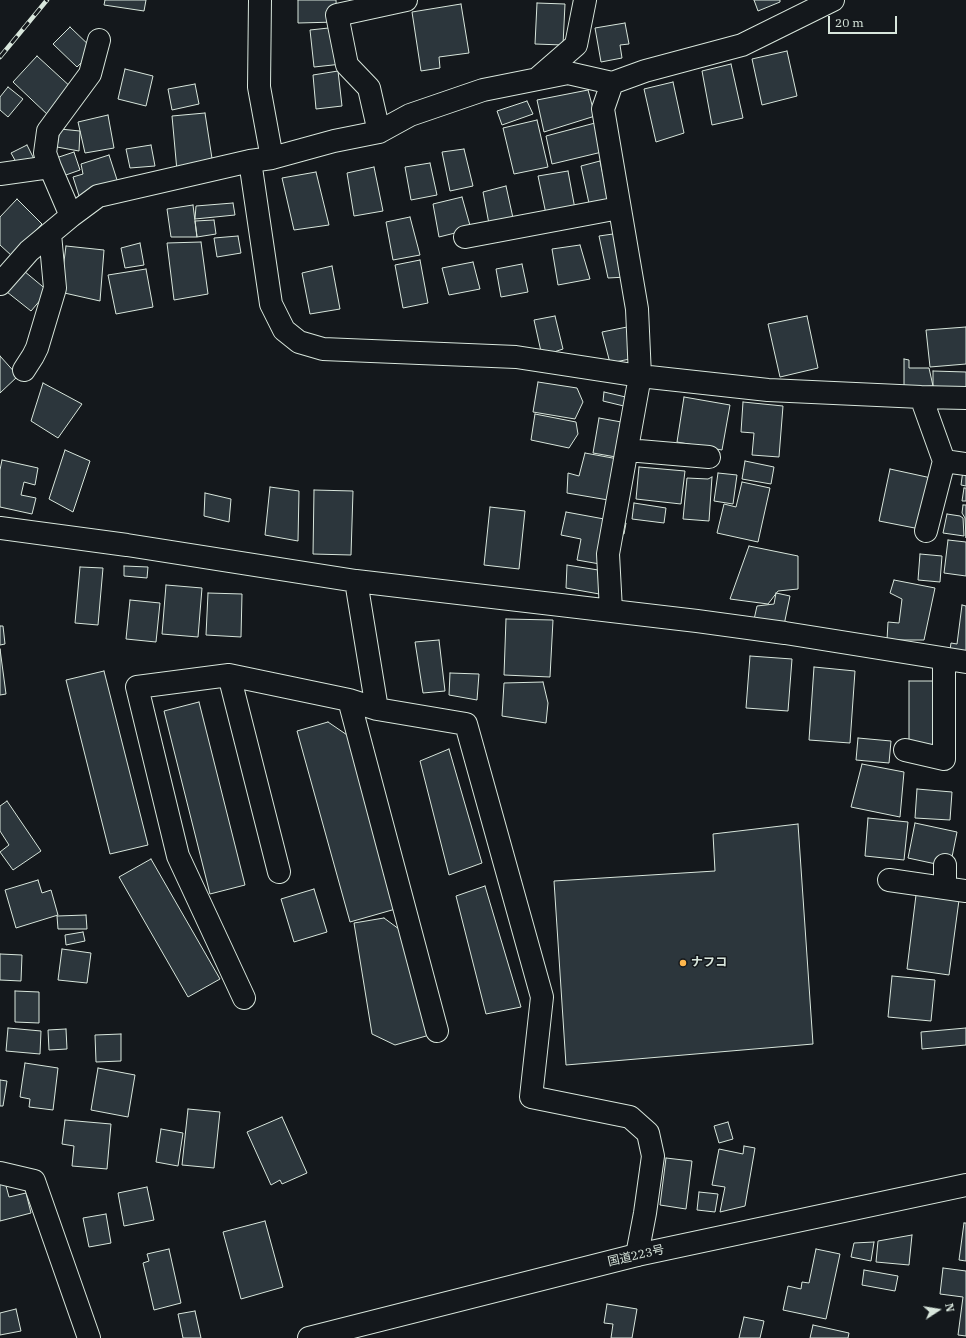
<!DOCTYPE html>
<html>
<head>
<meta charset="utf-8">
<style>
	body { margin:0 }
	#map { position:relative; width:966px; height:1338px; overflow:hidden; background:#14181c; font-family:"IBM Plex Serif",serif }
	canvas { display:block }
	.north { position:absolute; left:918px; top:1290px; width:40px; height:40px; -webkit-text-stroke:3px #14181c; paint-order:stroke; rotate:78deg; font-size:11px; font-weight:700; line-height:16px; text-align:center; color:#d8e6dc }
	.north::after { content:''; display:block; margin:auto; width:14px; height:18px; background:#d8e6dc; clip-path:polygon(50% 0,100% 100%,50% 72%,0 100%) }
	.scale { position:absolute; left:828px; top:16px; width:69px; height:18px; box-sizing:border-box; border:2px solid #d8e6dc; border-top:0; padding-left:5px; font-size:12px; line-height:14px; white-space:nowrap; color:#d8e6dc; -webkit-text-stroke:3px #14181c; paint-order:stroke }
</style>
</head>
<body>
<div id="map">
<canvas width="966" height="1338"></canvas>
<div class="north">N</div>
<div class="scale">20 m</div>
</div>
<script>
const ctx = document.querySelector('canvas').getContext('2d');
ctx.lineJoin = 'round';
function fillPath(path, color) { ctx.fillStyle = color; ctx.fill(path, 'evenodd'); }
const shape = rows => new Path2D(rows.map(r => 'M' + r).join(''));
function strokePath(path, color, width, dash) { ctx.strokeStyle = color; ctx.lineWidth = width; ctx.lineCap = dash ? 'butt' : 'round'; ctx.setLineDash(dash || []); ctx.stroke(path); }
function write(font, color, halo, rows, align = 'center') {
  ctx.font = font + ' "IBM Plex Serif","Noto Sans JP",serif'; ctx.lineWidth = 3; ctx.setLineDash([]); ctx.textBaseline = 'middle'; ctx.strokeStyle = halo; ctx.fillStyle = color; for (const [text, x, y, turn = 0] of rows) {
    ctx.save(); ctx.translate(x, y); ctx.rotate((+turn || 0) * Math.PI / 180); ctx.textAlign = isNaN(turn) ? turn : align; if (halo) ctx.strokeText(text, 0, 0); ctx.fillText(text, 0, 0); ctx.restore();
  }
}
const building = shape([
	[105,0,146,0,144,11,104,5,105,0],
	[298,0,336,0,337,22,298,23,298,0],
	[754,0,780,0,780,2,758,11,754,0],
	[537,3,565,4,563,45,535,44,537,3],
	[461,4,469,53,439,57,440,68,421,71,412,12,461,4],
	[625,23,629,44,620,45,622,58,601,62,595,28,625,23],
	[70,27,94,50,77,67,53,44,70,27],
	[338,27,342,64,314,67,310,30,338,27],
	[787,51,797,96,762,105,752,59,787,51],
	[37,56,73,89,49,116,13,82,37,56],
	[731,64,743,118,712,125,702,71,731,64],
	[125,69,153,76,146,106,118,99,125,69],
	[338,71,342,106,316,109,313,75,338,71],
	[673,82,684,133,656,142,644,89,673,82],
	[195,84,199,104,172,110,168,89,195,84],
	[8,87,23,99,8,117,0,110,0,97,8,87],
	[588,90,595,116,544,132,537,100,588,90],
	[527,101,533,114,502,125,497,111,527,101],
	[205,113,213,165,177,171,172,116,205,113],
	[108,115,114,148,85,153,78,122,108,115],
	[537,120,548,167,514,174,503,128,537,120],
	[595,123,602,152,552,164,546,136,595,123],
	[60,129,80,131,79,151,57,147,60,129],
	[27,145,34,159,20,169,11,153,27,145],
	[151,145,155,166,130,168,126,149,151,145],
	[464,149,473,186,450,191,442,152,464,149],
	[74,152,80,170,63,176,56,158,74,152],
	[109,155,119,186,80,199,73,177,83,174,81,164,109,155],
	[600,161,609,202,590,208,581,166,600,161],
	[430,163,437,195,411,200,405,167,430,163],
	[374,167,383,211,354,216,347,173,374,167],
	[568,171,575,209,546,214,538,176,568,171],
	[316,172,329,225,294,230,282,178,316,172],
	[506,186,513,218,489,224,483,192,506,186],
	[462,197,471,229,439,237,433,204,462,197],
	[17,199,42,224,12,256,0,245,0,217,17,199],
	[233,203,235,215,195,219,196,206,233,203],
	[193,205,197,237,171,237,167,209,193,205],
	[410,217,420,255,393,260,386,222,410,217],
	[214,220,216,234,197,237,195,221,214,220],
	[620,233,627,277,608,278,599,236,620,233],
	[238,236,241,253,217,257,214,238,238,236],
	[201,242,208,294,174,300,167,243,201,242],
	[140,243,144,265,125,268,121,248,140,243],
	[580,245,590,279,558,285,552,249,580,245],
	[66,246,104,250,100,301,60,292,66,246],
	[420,260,428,303,403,308,395,265,420,260],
	[473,262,480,289,449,295,442,268,473,262],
	[522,264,528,292,501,297,496,269,522,264],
	[332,266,340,309,310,314,302,273,332,266],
	[146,269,153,307,116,314,108,275,146,269],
	[24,271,48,291,31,311,7,292,24,271],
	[555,316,563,349,542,356,534,320,555,316],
	[807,316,818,368,780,377,768,324,807,316],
	[627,327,635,358,610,363,602,332,627,327],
	[966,327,966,364,930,367,926,330,966,327],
	[0,356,18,376,0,393,0,356],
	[904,359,909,360,909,368,929,368,933,386,904,388,904,359],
	[933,371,966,372,966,390,933,390,933,371],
	[538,382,577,388,583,402,575,419,533,412,538,382],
	[43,383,82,404,58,438,31,421,43,383],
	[604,392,630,398,628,407,603,401,604,392],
	[684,397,730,405,722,450,677,442,684,397],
	[743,402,783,406,779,457,752,455,754,433,741,432,743,402],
	[535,414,576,422,578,434,569,448,531,440,535,414],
	[599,418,638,425,633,460,593,453,599,418],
	[65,450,90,461,73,512,49,499,65,450],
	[585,453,618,459,620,502,567,493,568,473,579,476,585,453],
	[2,460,38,468,35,485,24,482,21,495,36,498,32,514,0,507,0,470,2,460],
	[745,461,774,467,771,484,742,479,745,461],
	[639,467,685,471,681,504,636,499,639,467],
	[890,469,945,481,935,532,879,521,890,469],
	[963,470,966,471,966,486,961,485,963,470],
	[718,473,737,475,733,504,714,501,718,473],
	[712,477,709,521,683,519,687,478,708,479,712,477],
	[742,482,770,488,758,542,717,533,724,504,736,507,742,482],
	[270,487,299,491,298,541,265,535,270,487],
	[964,488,966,488,966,501,962,501,964,488],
	[314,490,353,491,351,555,313,554,314,490],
	[205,493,231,499,229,522,204,516,205,493],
	[634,503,666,508,664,523,632,519,634,503],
	[963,505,966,505,966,538,965,518,962,513,963,505],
	[490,507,525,511,519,569,484,565,490,507],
	[566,512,626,523,624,534,609,532,617,567,577,560,581,539,561,535,566,512],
	[947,514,960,516,963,518,964,536,943,533,947,514],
	[948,540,966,542,966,576,944,573,948,540],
	[749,546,798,556,798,589,778,591,768,604,730,599,749,546],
	[920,554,942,556,940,582,918,580,920,554],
	[567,565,617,573,616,597,566,588,567,565],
	[124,566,148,567,147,578,124,576,124,566],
	[80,567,103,568,98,625,75,623,80,567],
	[894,580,935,588,924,640,887,640,888,622,899,623,902,599,890,593,894,580],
	[166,585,202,588,198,637,162,634,166,585],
	[208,593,242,594,241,637,206,635,208,593],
	[776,593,790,596,783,630,753,624,757,606,774,604,776,593],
	[130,600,160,603,156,642,126,639,130,600],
	[962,605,966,606,966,660,949,657,951,643,957,644,962,605],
	[506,619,553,620,550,677,504,675,506,619],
	[0,626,3,626,5,644,0,645,0,626],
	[439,640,445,691,423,693,415,642,439,640],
	[0,649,6,694,0,695,0,649],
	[750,656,792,659,788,711,746,708,750,656],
	[814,667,855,671,850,743,809,740,814,667],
	[104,671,148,845,110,854,66,680,104,671],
	[450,673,479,674,477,700,449,695,450,673],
	[909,681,941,681,940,746,909,745,909,681],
	[543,682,548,703,546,723,502,716,504,683,543,682],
	[199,702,245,885,210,894,164,711,199,702],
	[328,722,353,739,399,908,350,922,297,731,328,722],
	[858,738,891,741,889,763,856,760,858,738],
	[449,749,482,863,449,875,420,761,449,749],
	[862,764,904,772,900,817,851,807,862,764],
	[917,789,952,792,950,820,915,818,917,789],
	[7,801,41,851,13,870,0,852,9,845,0,831,0,806,7,801],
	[868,818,908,822,904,860,865,856,868,818],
	[915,823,957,832,950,867,908,858,915,823],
	[798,824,813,1044,566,1065,554,881,715,871,713,834,798,824],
	[151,859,220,979,188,997,119,877,151,859],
	[38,880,42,893,51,890,58,915,16,928,5,890,38,880],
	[485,886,521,1007,486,1014,456,896,485,886],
	[314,889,327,932,294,942,281,899,314,889],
	[916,895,959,900,949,975,907,969,916,895],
	[86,915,87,929,58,929,57,916,86,915],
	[384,918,403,932,433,1034,395,1045,372,1034,354,923,384,918],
	[83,932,85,941,66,945,65,935,83,932],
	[62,949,91,953,87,983,58,980,62,949],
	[0,954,22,955,21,981,0,980,0,954],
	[892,976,935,980,931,1021,888,1017,892,976],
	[15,991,39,992,39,1023,15,1022,15,991],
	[8,1028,41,1031,40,1054,6,1051,8,1028],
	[966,1028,966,1045,922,1049,921,1032,966,1028],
	[66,1029,67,1049,49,1050,48,1030,66,1029],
	[121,1034,121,1061,96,1062,95,1035,121,1034],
	[25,1063,58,1068,53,1110,29,1107,30,1099,20,1097,25,1063],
	[98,1068,135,1075,128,1117,91,1110,98,1068],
	[0,1080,7,1081,3,1106,0,1106,0,1080],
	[188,1109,220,1112,214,1168,182,1165,188,1109],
	[282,1117,307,1173,282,1184,280,1180,271,1185,247,1132,282,1117],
	[65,1120,111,1124,107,1169,72,1166,74,1146,62,1144,65,1120],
	[728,1122,733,1139,719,1143,714,1126,728,1122],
	[161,1129,183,1133,178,1166,156,1162,161,1129],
	[744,1146,755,1148,745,1206,720,1212,725,1187,712,1185,719,1149,743,1154,744,1146],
	[666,1158,692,1161,686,1209,660,1205,666,1158],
	[5,1182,9,1197,26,1193,31,1213,0,1221,0,1183,5,1182],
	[147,1187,154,1220,124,1226,118,1193,147,1187],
	[699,1192,718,1194,715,1212,697,1210,699,1192],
	[106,1214,111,1243,89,1247,83,1218,106,1214],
	[265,1221,283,1287,241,1299,223,1232,265,1221],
	[964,1223,966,1223,966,1261,959,1260,964,1223],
	[912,1235,909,1265,876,1262,878,1241,912,1235],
	[874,1242,871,1261,851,1257,854,1243,874,1242],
	[169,1249,181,1303,154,1310,143,1263,149,1261,147,1254,169,1249],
	[816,1249,840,1254,826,1319,783,1310,788,1286,801,1289,802,1282,809,1283,816,1249],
	[943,1268,966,1271,966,1336,958,1335,963,1297,940,1294,943,1268],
	[864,1270,898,1276,895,1291,862,1285,864,1270],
	[607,1304,637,1309,632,1338,611,1338,613,1324,604,1323,607,1304],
	[16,1309,21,1331,0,1335,0,1313,16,1309],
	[195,1311,201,1338,183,1338,178,1314,195,1311],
	[744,1317,764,1321,760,1338,739,1338,744,1317],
	[813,1325,849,1333,848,1338,810,1338,813,1325]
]);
const minor = shape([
	[260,0,259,87,272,158],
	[538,78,576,45,585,0],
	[379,132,369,88,347,65,337,15,406,0],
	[250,161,271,304,284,330,299,342,323,349,516,357,640,376,768,390,921,397,966,398],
	[0,174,50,167],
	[71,216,50,167,45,153,48,131,90,74,99,40],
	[465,237,619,208],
	[0,284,29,251,71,216,98,196,250,161,272,158,334,141,379,132,410,115,483,90,568,73,612,83,645,71,742,45,833,0],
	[24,370,33,356,37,348,55,288,50,234],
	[921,397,944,461,966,464],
	[627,450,709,457],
	[0,528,127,545,356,581,697,621,785,633,966,662],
	[926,531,944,461],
	[356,581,377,709],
	[611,610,608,554,640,376,637,309,603,109,612,83],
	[229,675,279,872],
	[349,700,437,1031],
	[905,750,944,759,944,659],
	[889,880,966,891],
	[945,888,945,865],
	[244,998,178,856,137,687,229,675,349,700,377,709,466,724,542,997,531,1097,630,1117,648,1133,653,1156,645,1213,637,1255],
	[0,1173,34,1181,89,1338]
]);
const highway = shape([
	[309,1338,637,1255,966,1185]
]);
const rail = shape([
	[0,57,47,0]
]);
const markers = [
	[683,963,4,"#ffb74d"]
];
const poiNames = [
	["ナフコ",691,963]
];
const streetNames = [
	["国道223号",636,1256,-13]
];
fillPath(building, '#2c363c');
strokePath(building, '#d8e6dc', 1);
strokePath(minor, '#d8e6dc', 24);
strokePath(highway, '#d8e6dc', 24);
strokePath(minor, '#14181c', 22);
strokePath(highway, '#14181c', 22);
strokePath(rail, '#d8e6dc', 4.5);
strokePath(rail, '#14181c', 3, [9]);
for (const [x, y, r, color] of markers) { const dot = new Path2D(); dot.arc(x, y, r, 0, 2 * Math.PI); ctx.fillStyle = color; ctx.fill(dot); strokePath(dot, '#14181c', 1.5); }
write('bold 12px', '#d8e6dc', '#14181c', poiNames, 'left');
write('12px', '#d8e6dc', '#14181c', streetNames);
</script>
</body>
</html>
